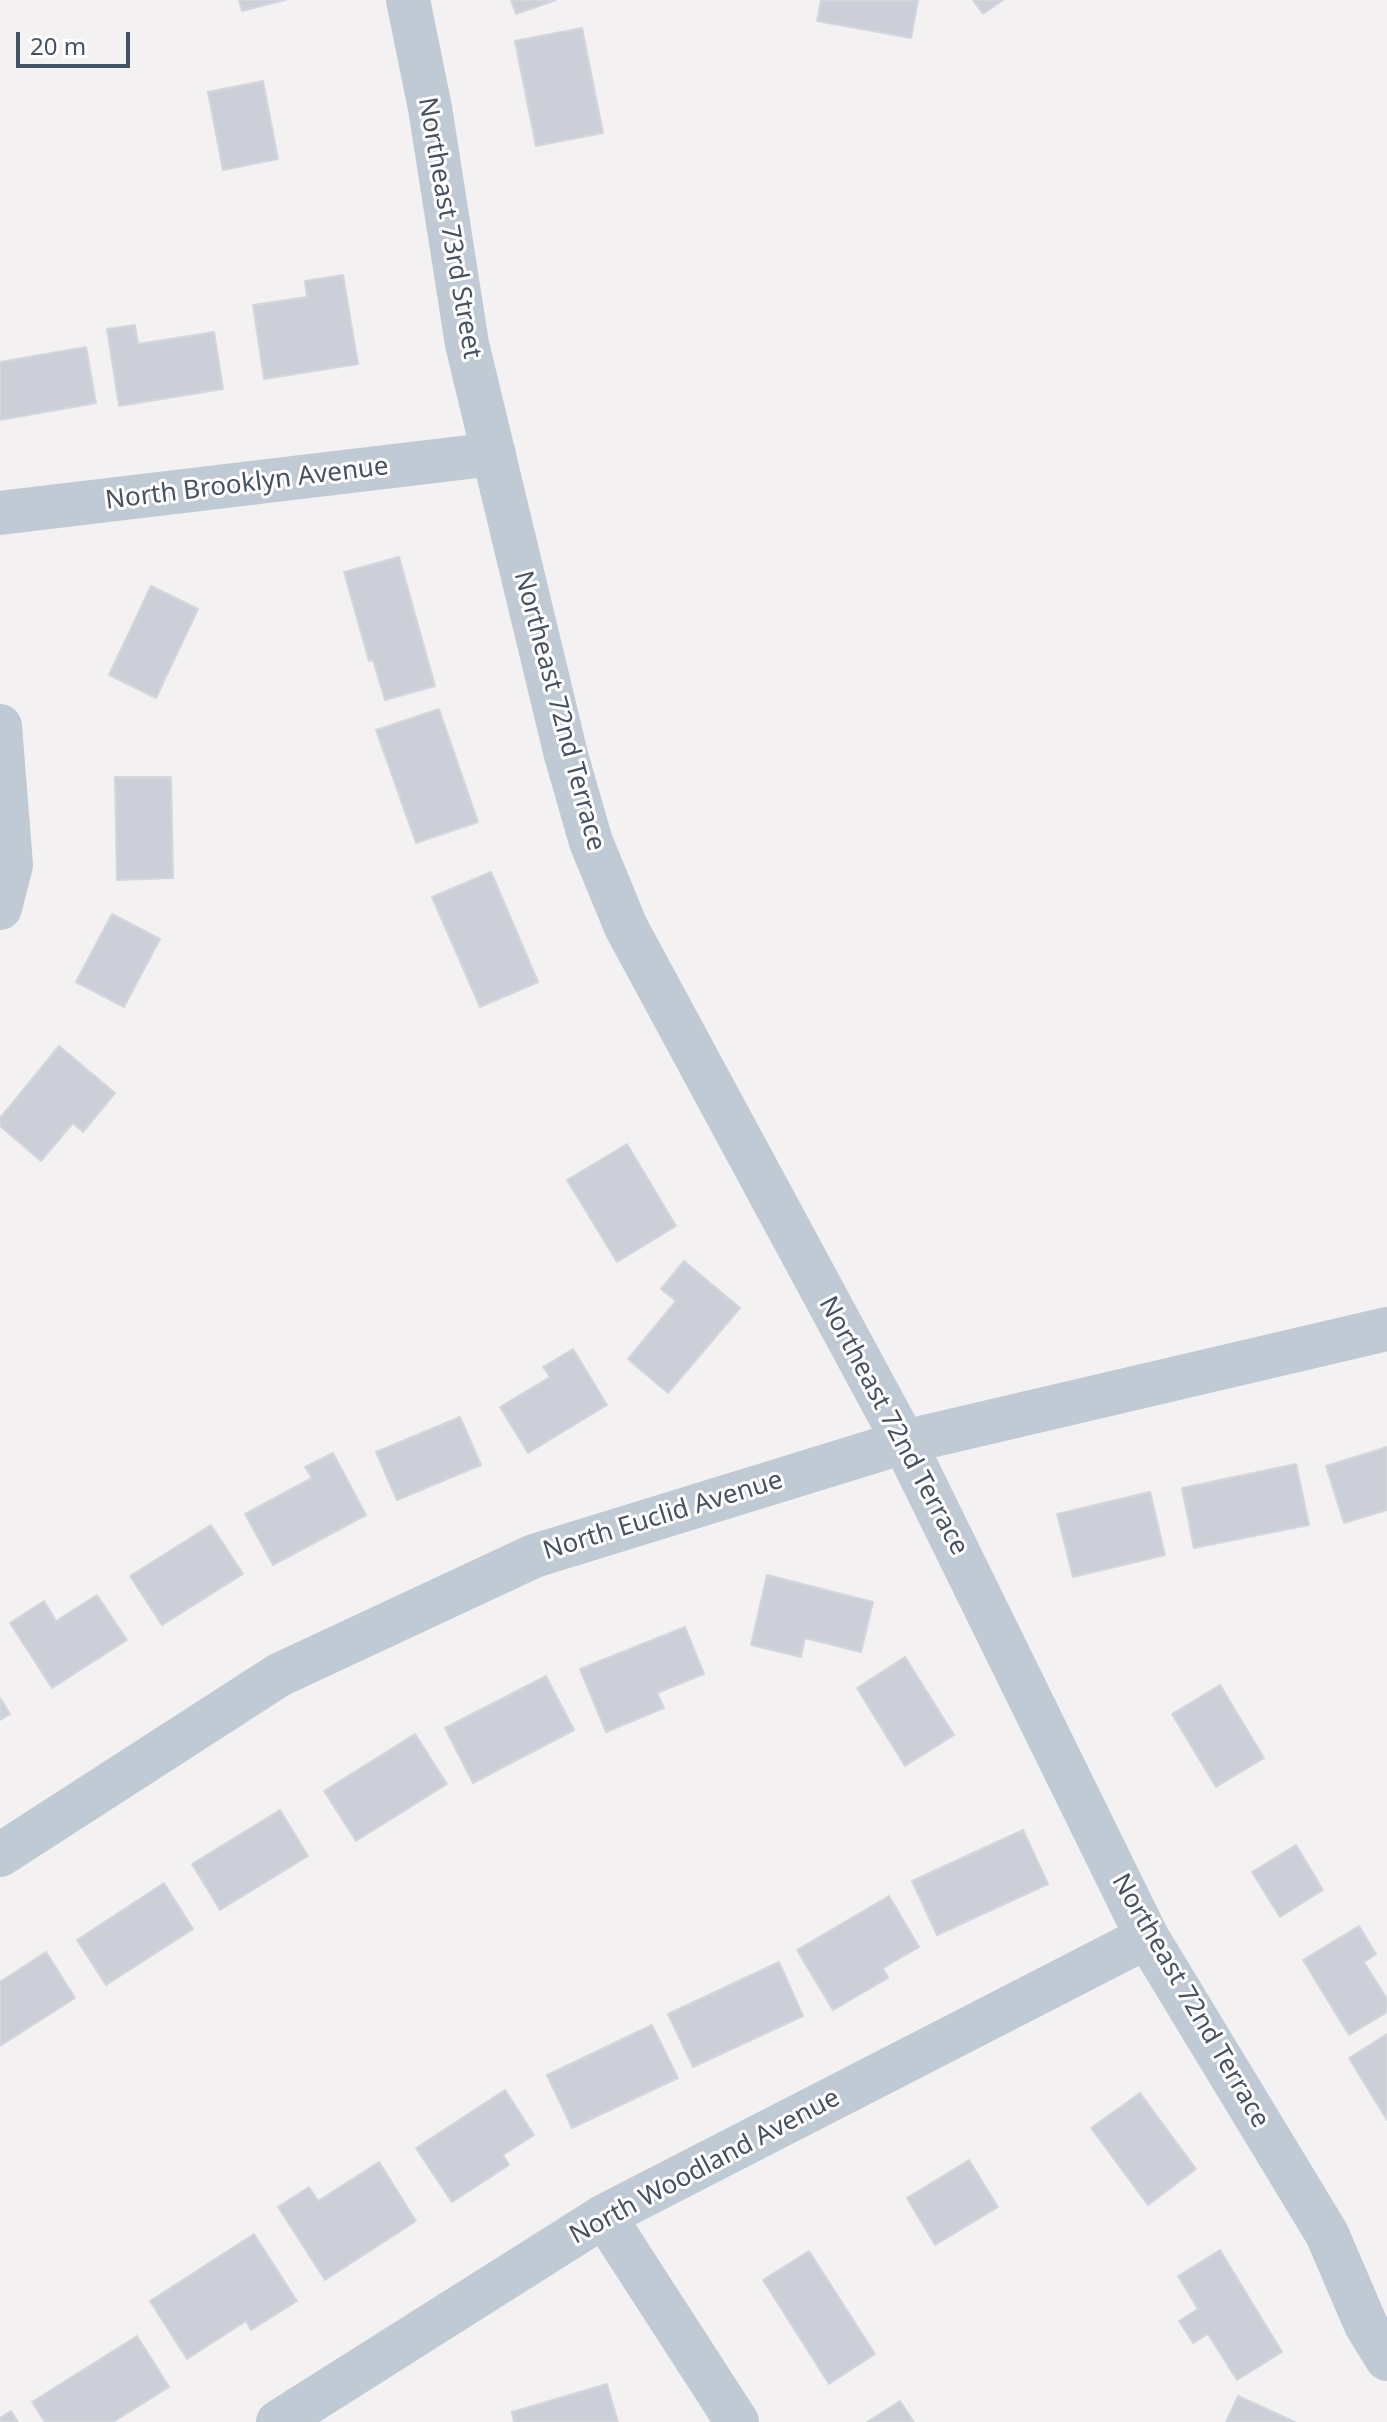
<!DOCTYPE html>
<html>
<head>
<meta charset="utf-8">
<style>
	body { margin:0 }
	#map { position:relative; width:1387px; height:2422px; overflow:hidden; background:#f3f1f1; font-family:"Noto Sans",sans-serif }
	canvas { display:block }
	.scale { position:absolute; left:16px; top:32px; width:114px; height:36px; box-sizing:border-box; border:4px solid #465261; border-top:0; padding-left:10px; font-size:24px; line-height:28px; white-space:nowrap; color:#465261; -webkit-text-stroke:6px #fff; paint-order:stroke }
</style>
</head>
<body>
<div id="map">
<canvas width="1387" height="2422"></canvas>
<div class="scale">20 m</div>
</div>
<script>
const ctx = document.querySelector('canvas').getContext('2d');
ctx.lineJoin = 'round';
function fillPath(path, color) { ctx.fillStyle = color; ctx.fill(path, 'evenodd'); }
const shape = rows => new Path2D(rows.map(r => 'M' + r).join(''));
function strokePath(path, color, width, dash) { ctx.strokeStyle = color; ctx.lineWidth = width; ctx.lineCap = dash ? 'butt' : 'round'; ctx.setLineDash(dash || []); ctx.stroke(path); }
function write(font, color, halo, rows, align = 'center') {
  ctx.font = font + ' "Noto Sans",sans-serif'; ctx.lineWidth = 6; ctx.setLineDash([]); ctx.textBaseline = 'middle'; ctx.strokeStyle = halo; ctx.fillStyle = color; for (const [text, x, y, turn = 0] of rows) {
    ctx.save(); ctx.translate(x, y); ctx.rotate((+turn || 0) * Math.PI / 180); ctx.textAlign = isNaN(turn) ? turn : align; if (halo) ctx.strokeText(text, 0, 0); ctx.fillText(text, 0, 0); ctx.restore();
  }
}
const building = shape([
	[239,0,285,0,242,11,239,0],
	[511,0,556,0,516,14,511,0],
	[821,0,918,0,911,38,817,21,821,0],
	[973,0,1003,0,983,14,973,0],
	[582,28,603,133,536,146,515,41,582,28],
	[263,81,278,159,223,170,208,92,263,81],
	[343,275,358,364,264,379,253,305,307,297,305,281,343,275],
	[135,325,138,344,214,332,223,389,119,406,107,329,135,325],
	[86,347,96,403,0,420,0,362,86,347],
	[399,557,435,686,385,700,373,660,369,661,344,572,399,557],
	[151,586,198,609,156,698,109,675,151,586],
	[439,709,478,822,416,843,376,730,439,709],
	[115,777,171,777,173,878,117,880,115,777],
	[491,872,538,982,480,1007,432,897,491,872],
	[112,914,160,939,124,1007,76,982,112,914],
	[59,1046,115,1093,83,1132,73,1123,41,1161,0,1126,0,1118,59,1046],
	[627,1144,676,1226,617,1262,567,1180,627,1144],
	[684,1261,740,1308,668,1393,628,1359,676,1301,661,1289,684,1261],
	[573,1349,607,1405,528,1453,500,1407,550,1377,543,1367,573,1349],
	[460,1417,481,1465,397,1500,376,1452,460,1417],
	[1387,1447,1387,1510,1344,1523,1326,1466,1387,1447],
	[333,1453,366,1515,273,1565,245,1514,312,1478,305,1467,333,1453],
	[1296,1464,1309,1525,1194,1548,1182,1488,1296,1464],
	[1150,1492,1165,1555,1073,1577,1057,1514,1150,1492],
	[211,1525,243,1574,162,1625,130,1576,211,1525],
	[767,1575,873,1602,861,1652,805,1638,801,1657,751,1645,767,1575],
	[97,1595,127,1640,52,1688,10,1623,44,1601,56,1621,97,1595],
	[685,1627,704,1674,657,1693,664,1708,606,1732,580,1669,685,1627],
	[905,1657,954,1735,905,1766,857,1688,905,1657],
	[546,1676,574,1730,473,1783,445,1728,546,1676],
	[1220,1685,1264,1758,1216,1787,1172,1714,1220,1685],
	[0,1698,10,1714,0,1720,0,1698],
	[415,1734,447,1784,356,1841,324,1791,415,1734],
	[280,1810,308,1856,220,1910,192,1864,280,1810],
	[1023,1830,1048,1884,937,1935,912,1881,1023,1830],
	[1296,1845,1323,1890,1280,1917,1252,1872,1296,1845],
	[164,1883,193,1929,106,1985,77,1940,164,1883],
	[889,1896,919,1947,883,1968,888,1978,833,2010,797,1950,889,1896],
	[1359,1926,1376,1954,1364,1962,1387,1999,1387,2012,1349,2035,1303,1960,1359,1926],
	[46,1952,75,1998,0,2046,0,1982,46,1952],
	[779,1962,803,2016,693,2067,668,2014,779,1962],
	[652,2025,678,2078,572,2128,547,2075,652,2025],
	[1387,2034,1387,2120,1349,2058,1387,2034],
	[505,2090,534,2135,503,2155,509,2165,452,2202,416,2148,505,2090],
	[1140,2093,1196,2169,1148,2205,1091,2128,1140,2093],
	[969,2160,998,2207,935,2245,907,2198,969,2160],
	[379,2162,416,2221,325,2280,278,2207,309,2187,318,2201,379,2162],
	[254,2234,297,2301,251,2330,246,2321,187,2359,150,2301,254,2234],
	[1220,2250,1282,2352,1237,2380,1208,2334,1193,2343,1179,2321,1198,2309,1178,2276,1220,2250],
	[809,2251,875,2354,829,2384,763,2280,809,2251],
	[137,2336,169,2387,113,2422,45,2422,32,2402,137,2336],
	[607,2384,618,2422,514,2422,512,2412,607,2384],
	[1238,2396,1295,2422,1226,2422,1238,2396],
	[900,2401,914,2422,867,2422,900,2401],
	[11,2411,18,2422,0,2422,0,2418,11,2411]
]);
const minor = shape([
	[408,0,430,108,467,344,566,755,591,842,626,927,904,1442,1147,1937,1327,2234,1366,2325,1387,2359],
	[0,513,494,454],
	[0,726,11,865,0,908],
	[0,1855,279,1675,534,1556,904,1442,1387,1329],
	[604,2216,737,2422],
	[278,2422,604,2216,1147,1937]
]);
const streetNames = [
	["Northeast 73rd Street",449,228,80],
	["North Brooklyn Avenue",247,484,-7],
	["Northeast 72nd Terrace",559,711,75],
	["Northeast 72nd Terrace",893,1426,62],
	["North Euclid Avenue",663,1516,-17],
	["Northeast 72nd Terrace",1190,2001,60],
	["North Woodland Avenue",705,2167,-28]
];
fillPath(building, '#cccfd7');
strokePath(building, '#d4d6dd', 2);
strokePath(minor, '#c0cad4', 44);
write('26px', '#465261', '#fff', streetNames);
</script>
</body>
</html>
